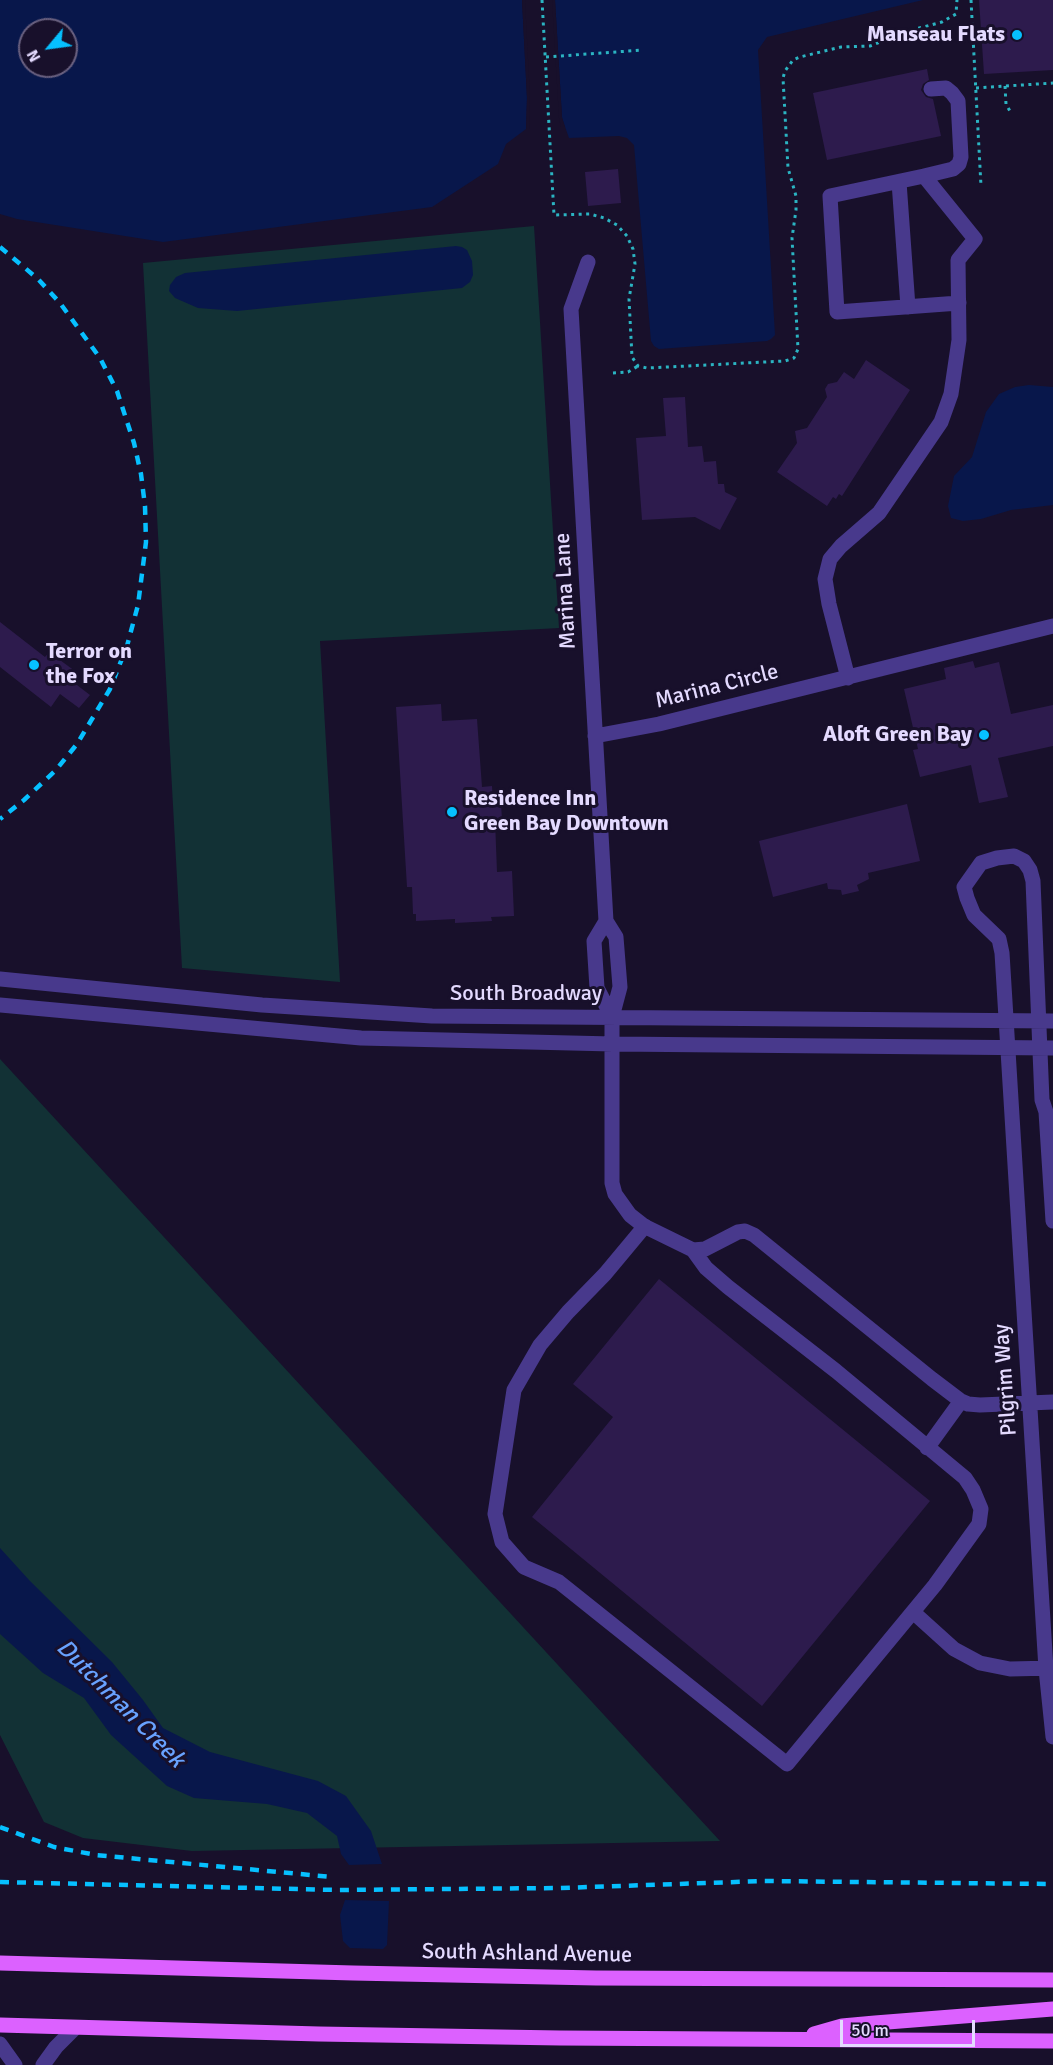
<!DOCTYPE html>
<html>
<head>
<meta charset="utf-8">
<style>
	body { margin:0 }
	#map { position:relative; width:1053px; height:2065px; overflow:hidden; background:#18102b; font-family:Signika,sans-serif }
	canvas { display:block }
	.north { position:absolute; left:18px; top:18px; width:60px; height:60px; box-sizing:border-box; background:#18102b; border:2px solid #6a6180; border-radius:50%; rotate:241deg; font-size:16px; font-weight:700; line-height:24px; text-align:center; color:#e4daff }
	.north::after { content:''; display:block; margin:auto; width:21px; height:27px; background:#06c0ff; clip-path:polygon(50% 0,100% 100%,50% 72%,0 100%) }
	.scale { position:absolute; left:840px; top:2020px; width:135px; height:27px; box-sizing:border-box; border:3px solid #e4daff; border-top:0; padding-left:8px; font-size:18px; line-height:21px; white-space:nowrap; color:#e4daff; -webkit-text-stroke:4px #18102b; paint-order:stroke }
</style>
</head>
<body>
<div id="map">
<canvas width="1053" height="2065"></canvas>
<div class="north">N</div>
<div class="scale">50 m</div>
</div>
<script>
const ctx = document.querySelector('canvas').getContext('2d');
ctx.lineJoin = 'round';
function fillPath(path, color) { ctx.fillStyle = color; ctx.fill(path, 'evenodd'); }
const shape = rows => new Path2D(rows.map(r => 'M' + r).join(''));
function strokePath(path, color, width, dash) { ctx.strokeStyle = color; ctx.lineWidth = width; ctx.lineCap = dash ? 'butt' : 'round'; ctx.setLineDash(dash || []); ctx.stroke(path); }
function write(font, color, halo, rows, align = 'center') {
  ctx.font = font + ' Signika,sans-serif'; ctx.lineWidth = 6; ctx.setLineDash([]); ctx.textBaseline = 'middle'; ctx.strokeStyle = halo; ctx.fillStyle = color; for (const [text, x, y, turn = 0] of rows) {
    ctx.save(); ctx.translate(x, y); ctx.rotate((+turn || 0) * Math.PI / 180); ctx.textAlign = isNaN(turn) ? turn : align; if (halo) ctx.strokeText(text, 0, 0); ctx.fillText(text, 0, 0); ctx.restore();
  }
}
const green = shape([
	[534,226,559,628,320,641,340,982,182,968,143,263],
	[0,1059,720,1841,192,1851,83,1838,44,1822,0,1735]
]);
const water = shape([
	[0,0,522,0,527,98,526,129,506,144,498,164,432,207,163,242,17,219,0,214],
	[30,30,66,30,66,66,30,66],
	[555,0,923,0,767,37,758,50,775,335,771,339,767,341,659,349,654,346,651,341,634,145,627,138,619,136,569,138,562,118],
	[456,246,462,247,467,250,472,261,473,275,470,282,462,288,237,311,198,308,175,298,169,291,170,285,176,277,185,273],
	[1029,385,1053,387,1053,505,1011,510,981,519,963,521,951,518,948,506,954,476,972,457,986,412,999,394,1015,387],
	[0,1548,30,1581,112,1662,143,1700,163,1728,210,1752,318,1781,346,1796,371,1831,382,1864,349,1865,341,1854,337,1836,307,1813,267,1804,194,1798,167,1786,111,1735,84,1698,43,1673,0,1634],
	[345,1900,389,1901,387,1945,383,1949,350,1948,343,1941,340,1915]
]);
const pier = shape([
	[522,0,525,0,530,98,529,129,526,129,527,98],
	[552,0,555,0,562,117,565,127,561,127,559,118]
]);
const building = shape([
	[979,0,1053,0,1053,70,984,74],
	[927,69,929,80,923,84,921,90,926,97,933,99,941,136,827,160,813,93],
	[618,169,621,203,588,206,585,172],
	[866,360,910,390,842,496,839,494,836,499,833,497,827,506,777,472,797,443,795,431,807,428,827,397,825,389,828,384,837,382,844,372,854,379],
	[685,397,688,447,702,446,704,462,716,461,718,484,724,484,725,492,737,498,720,530,695,517,642,520,636,438,666,436,663,398],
	[0,622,45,657,49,652,79,674,73,682,90,695,79,708,60,694,51,707,0,667],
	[973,661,975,668,999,662,1011,714,1053,705,1053,746,998,758,1008,797,979,803,971,765,920,777,913,750,918,749,904,689,946,679,944,668],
	[441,704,442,721,477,719,482,787,492,786,493,803,501,803,502,820,495,820,497,872,512,871,514,916,491,917,492,921,455,923,455,919,416,921,416,914,413,914,412,887,407,887,396,707],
	[907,804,920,861,868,873,869,879,857,885,859,891,842,895,841,890,828,889,827,883,773,897,759,841],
	[659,1279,930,1501,762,1706,532,1517,613,1417,573,1384]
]);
const path = shape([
	[542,0,554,215,590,214,604,218,617,225,627,236,633,249,635,264,629,299,632,357,638,366,647,368,785,361,794,358,798,349,792,238,796,210,796,196,788,168,783,78,785,71,793,60,800,57,841,47,870,46,908,31,942,22,956,14,957,0],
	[971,0,981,186],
	[546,57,643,50],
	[1005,86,1006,104,1011,113],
	[976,88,1053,83],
	[613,373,628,372,638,366]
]);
const minor = shape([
	[924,176,953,169,959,164,961,157,958,101,952,93,946,88,931,89],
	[899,182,908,307],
	[588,262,571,309,606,921,616,937,620,987,612,1017,612,1183,615,1194,630,1215,644,1226,693,1250,705,1249,738,1232,745,1231,754,1235,932,1379,961,1401,968,1404,980,1405,1053,1402],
	[848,678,829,604,825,579,830,559,841,546,879,513,941,422,951,394,959,340,958,260,975,239,924,176,830,196,837,312,959,303],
	[595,736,659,724,1053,626],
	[606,921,594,941,597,988,612,1017],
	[0,979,262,1005,432,1016,1053,1021],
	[0,1005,361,1038,613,1044,1053,1048],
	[1053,1221,1046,1112,1042,1100,1033,881,1030,870,1024,861,1014,856,997,858,981,863,964,887,967,898,974,915,999,939,1002,953,1046,1669,1053,1737],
	[645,1226,605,1274,568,1312,540,1345,514,1390,495,1514,502,1542,524,1567,559,1582,787,1764,935,1585,979,1524,981,1509,973,1490,965,1478,836,1371,728,1287,706,1268,693,1250],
	[927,1448,961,1401],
	[913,1612,954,1649,980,1663,1010,1669,1053,1668],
	[0,2044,15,2065],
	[43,2065,56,2047,75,2028]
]);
const major = shape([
	[0,1963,353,1973,596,1978,1053,1980],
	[0,2025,319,2034,560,2038,1053,2041],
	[814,2034,842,2026,875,2023,1053,2009]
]);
const rail = shape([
	[0,247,38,279,60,303,100,358,117,391,134,443,141,474,145,506,146,542,138,605,127,646,110,689,77,744,56,770,24,800,0,819],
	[0,1827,54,1847,96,1855,332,1877],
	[0,1882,338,1890,560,1888,764,1881,1053,1884]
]);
const markers = [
	[1017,35,6,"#06c0ff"],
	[34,665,6,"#06c0ff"],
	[984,735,6,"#06c0ff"],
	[452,812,6,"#06c0ff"]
];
const poiNames = [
	["Manseau Flats",1005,35],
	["Terror on",46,652,"left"],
	["the Fox",46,677,"left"],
	["Aloft Green Bay",972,735],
	["Residence Inn",464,799,"left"],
	["Green Bay Downtown",464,824,"left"]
];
const streetNames = [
	["Marina Lane",566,591,-93],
	["Marina Circle",717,687,-14],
	["South Broadway",526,994],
	["Pilgrim Way",1006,1380,-94],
	["South Ashland Avenue",527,1954,1]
];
const waterNames = [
	["Dutchman Creek",120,1704,45]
];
fillPath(green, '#123135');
fillPath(water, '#08174b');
fillPath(pier, '#18102b');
fillPath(building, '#2d1b4d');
strokePath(path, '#2bb4c2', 3, [3, 4.5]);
strokePath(minor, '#48398c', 15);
strokePath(major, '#dc61ff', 15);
strokePath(rail, '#06c0ff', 4.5, [9, 8]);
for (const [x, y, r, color] of markers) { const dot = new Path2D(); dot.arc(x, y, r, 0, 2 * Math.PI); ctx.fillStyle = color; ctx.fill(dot); strokePath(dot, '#18102b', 2); }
write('bold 22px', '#e4daff', '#18102b', poiNames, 'right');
write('22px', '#e4daff', '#18102b', streetNames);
write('italic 24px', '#68a2ff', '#18102b', waterNames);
</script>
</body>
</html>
